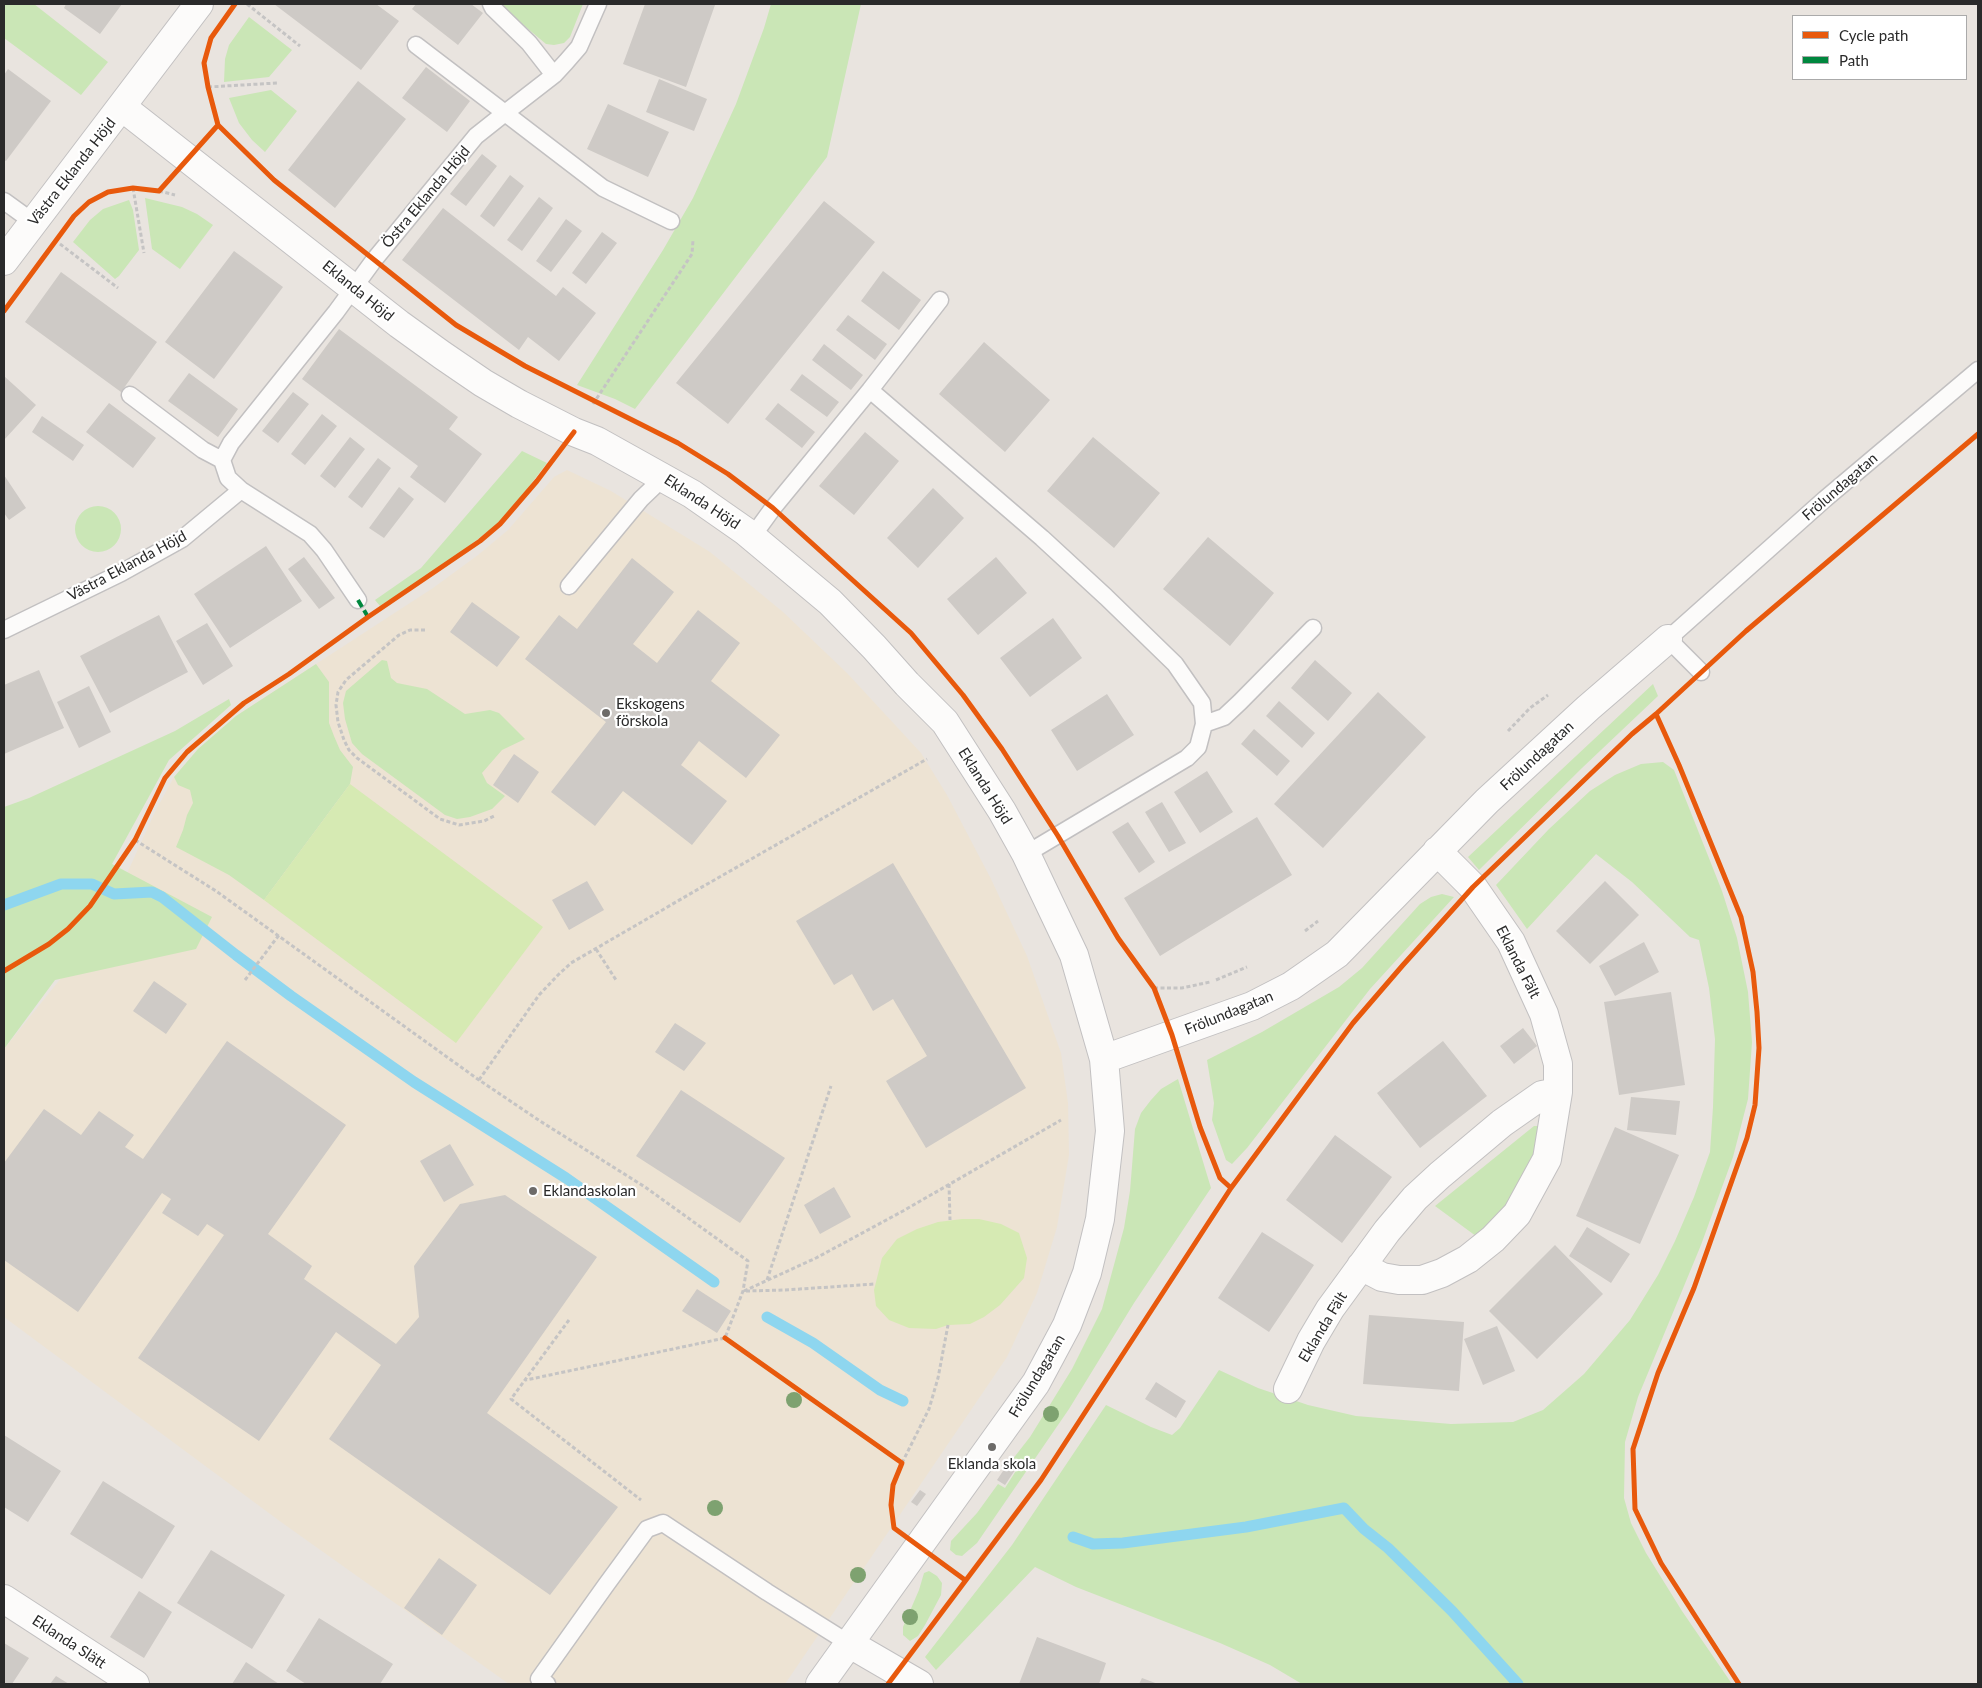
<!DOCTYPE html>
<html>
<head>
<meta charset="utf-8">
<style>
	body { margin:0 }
	#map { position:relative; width:1982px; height:1688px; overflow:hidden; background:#e9e4df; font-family:Lato,sans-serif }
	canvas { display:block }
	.frame { position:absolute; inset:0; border:5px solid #2a2a2a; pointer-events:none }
	.legend { position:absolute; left:1792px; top:15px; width:175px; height:65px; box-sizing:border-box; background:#fff; border:1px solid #aaa; margin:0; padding:6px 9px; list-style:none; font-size:15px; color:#2a2a2a }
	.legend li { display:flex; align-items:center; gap:10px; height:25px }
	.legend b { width:25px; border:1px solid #aaa }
</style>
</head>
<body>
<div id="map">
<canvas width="1982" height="1688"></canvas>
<div class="frame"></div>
<ul class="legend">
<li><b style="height:6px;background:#e8590c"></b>Cycle path</li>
<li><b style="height:6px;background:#00873e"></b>Path</li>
</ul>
</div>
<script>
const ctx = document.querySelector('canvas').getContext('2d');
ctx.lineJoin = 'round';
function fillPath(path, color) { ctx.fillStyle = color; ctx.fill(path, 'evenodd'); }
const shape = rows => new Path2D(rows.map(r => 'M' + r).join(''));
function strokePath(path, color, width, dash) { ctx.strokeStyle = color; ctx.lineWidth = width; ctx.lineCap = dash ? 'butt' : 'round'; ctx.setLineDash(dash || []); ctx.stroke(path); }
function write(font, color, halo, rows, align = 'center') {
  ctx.font = font + ' Lato,sans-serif'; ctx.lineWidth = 4.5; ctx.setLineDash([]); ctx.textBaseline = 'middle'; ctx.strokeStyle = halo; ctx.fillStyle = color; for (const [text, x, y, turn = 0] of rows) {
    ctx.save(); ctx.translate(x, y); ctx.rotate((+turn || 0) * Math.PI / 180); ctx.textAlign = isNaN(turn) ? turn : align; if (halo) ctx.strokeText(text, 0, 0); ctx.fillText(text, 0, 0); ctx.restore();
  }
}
const education = shape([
	[567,470,611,491,710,552,783,612,847,673,921,753,947,795,991,879,1027,956,1061,1053,1068,1103,1069,1155,1057,1227,1037,1293,1007,1357,785,1684,509,1684,281,1522,4,1317,4,1049,103,926,155,812,174,777,198,749,236,716,433,588,478,555,508,530,554,477]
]);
const green = shape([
	[4,4,34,4,108,62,81,95,4,38],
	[502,4,583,4,570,37,564,43,554,45,546,44,509,13],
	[771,4,861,4,827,157,635,409,615,399,577,385,663,250,693,198,736,104,764,28],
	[249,17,292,50,269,77,224,82,225,59,229,45],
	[271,90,297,111,265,152,252,140,239,123,229,98],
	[145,198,182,207,197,214,213,225,180,269,152,249],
	[129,200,133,210,139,250,119,276,115,279,73,242,90,220,103,209],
	[522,451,547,463,504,519,439,569,380,606,375,600,421,568],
	'75 529a23 23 0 1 1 46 0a23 23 0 1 1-46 0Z',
	[382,660,387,661,391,678,397,683,427,689,465,714,490,710,499,713,525,739,502,750,482,773,487,783,505,796,492,809,470,817,457,819,445,815,362,754,352,743,345,719,343,703,346,691],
	[316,664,329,682,329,723,334,736,340,750,353,767,350,784,264,900,229,875,176,847,183,830,187,815,193,803,190,790,178,785,174,777,198,749,236,716],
	[1653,684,1658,696,1582,768,1479,870,1468,857],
	[229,699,231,705,169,760,112,864,212,917,196,949,55,980,4,1049,4,807,29,798,175,731],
	[1663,762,1674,770,1722,891,1737,938,1748,992,1752,1042,1748,1099,1733,1157,1701,1245,1638,1397,1625,1442,1624,1498,1631,1523,1646,1553,1682,1611,1732,1684,1302,1684,1270,1665,1220,1643,1076,1587,1035,1567,936,1670,925,1657,1012,1545,1106,1405,1151,1427,1172,1435,1180,1428,1219,1370,1258,1388,1308,1405,1356,1416,1451,1424,1513,1422,1543,1410,1584,1374,1630,1320,1658,1275,1675,1241,1694,1197,1710,1152,1713,1107,1715,1039,1709,988,1699,940,1690,937,1632,882,1596,854,1527,929,1496,885,1549,829,1590,791,1615,775,1641,764],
	[1442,894,1454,897,1370,989,1247,1148,1232,1164,1226,1160,1212,1120,1214,1103,1207,1060,1262,1032,1339,987,1362,968,1420,904,1431,897],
	[1178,1079,1211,1188,1134,1303,1069,1409,977,1543,962,1556,956,1555,950,1550,951,1541,977,1513,998,1484,1005,1488,1019,1466,1012,1460,1030,1437,1072,1369,1102,1309,1124,1228,1130,1191,1135,1129,1141,1113,1151,1100,1161,1089],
	[1534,1126,1539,1126,1535,1158,1521,1188,1480,1239,1435,1206],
	[929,1571,937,1576,942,1583,941,1595,925,1625,918,1636,910,1641,903,1635,903,1627,919,1590,924,1573]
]);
const pitch = shape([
	[350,784,543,927,456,1043,264,900],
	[962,1219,979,1219,1001,1224,1019,1233,1027,1258,1024,1278,1000,1305,984,1317,970,1324,948,1325,936,1329,909,1328,889,1320,876,1306,874,1290,882,1258,897,1239,917,1229,938,1222]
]);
const stream = shape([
	[4,905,61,884,92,884,114,894,152,892,162,897,236,955,291,996,414,1082,566,1178,714,1282],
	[767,1317,813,1343,880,1390,903,1401],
	[1073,1537,1093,1544,1123,1543,1246,1527,1344,1508,1364,1529,1388,1548,1452,1611,1518,1684]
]);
const building = shape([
	[66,4,122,4,100,34,64,8],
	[274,4,376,4,399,21,361,70],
	[416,4,471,4,483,13,458,45,412,9],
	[645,4,715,5,686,87,623,64],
	[426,67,470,101,447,132,402,98],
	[8,69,51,101,6,161,4,160,4,75],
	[659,79,707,99,694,131,646,112],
	[358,81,406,119,335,208,288,170],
	[608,104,669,132,648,177,587,149],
	[482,154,497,166,466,206,450,194],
	[510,175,524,186,494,227,480,216],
	[539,197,553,208,522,251,507,240],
	[824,201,875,242,728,424,676,383],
	[443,208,556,296,563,287,596,313,559,361,528,337,519,350,402,260],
	[566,219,582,231,551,272,536,261],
	[602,232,617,243,586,284,572,273],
	[234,251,283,287,214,379,165,342],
	[883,271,921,300,899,330,861,301],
	[61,272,157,342,121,392,25,322],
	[848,315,887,344,875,360,836,330],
	[339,329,458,417,449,429,482,454,445,503,410,477,418,466,302,379],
	[984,342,1050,400,1005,452,939,394],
	[824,344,863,375,851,390,812,360],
	[189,373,238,409,218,437,168,401],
	[802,374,839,402,827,417,790,390],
	[4,376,36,405,4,440],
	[293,392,309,404,278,443,262,431],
	[109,403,156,438,133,468,86,432],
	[778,403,815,432,802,448,765,419],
	[322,414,337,426,305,465,291,454],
	[42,416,84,445,73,461,32,432],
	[865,432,899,461,854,515,819,486],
	[350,437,365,449,335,488,320,476],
	[1093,437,1160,493,1114,548,1047,491],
	[378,458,391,468,362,508,348,497],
	[4,475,26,508,9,520,4,513],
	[399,487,414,499,384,538,369,528],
	[933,488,964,518,918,568,887,538],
	[1208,537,1274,593,1230,646,1163,589],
	[266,546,302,601,230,648,194,594],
	[304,557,335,598,319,609,288,569],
	[996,557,1027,593,978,635,947,599],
	[632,558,674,592,633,644,657,663,698,610,740,643,711,681,780,735,746,778,699,741,681,765,727,801,692,845,623,791,595,826,551,792,606,722,525,659,559,615,577,629],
	[472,602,520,637,497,667,450,632],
	[159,615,188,672,110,713,80,656],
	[1053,618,1082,658,1030,697,1000,658],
	[207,623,233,666,203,685,176,641],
	[1315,660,1352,693,1328,721,1291,688],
	[39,670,64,728,4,754,4,685],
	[89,686,111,732,79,748,57,702],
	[1378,692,1426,737,1323,848,1274,804],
	[1107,694,1134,735,1077,771,1051,730],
	[1279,701,1315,733,1302,748,1266,716],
	[1254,729,1290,761,1277,776,1241,744],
	[514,754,539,772,518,803,493,785],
	[1207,771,1233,812,1200,833,1174,792],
	[1162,802,1186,843,1169,852,1145,812],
	[1257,817,1292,875,1160,956,1124,898],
	[1128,822,1155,862,1139,873,1112,832],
	[893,863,1026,1088,926,1148,886,1081,927,1056,893,999,873,1011,852,974,834,985,796,921],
	[587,881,604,910,569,930,552,900],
	[1605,881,1639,915,1590,964,1556,931],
	[1644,942,1659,972,1615,996,1599,966],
	[154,981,187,1004,166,1034,133,1011],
	[1671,992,1685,1085,1619,1095,1604,1002],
	[675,1023,706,1043,684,1071,655,1052],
	[1523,1028,1537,1046,1514,1064,1500,1046],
	[227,1041,346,1125,268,1234,312,1266,304,1279,396,1344,419,1317,414,1266,460,1204,505,1195,597,1257,487,1413,618,1507,550,1595,329,1439,381,1365,336,1332,259,1441,138,1358,224,1235,207,1224,198,1236,162,1213,171,1199,162,1193,78,1312,4,1260,4,1163,44,1109,81,1135,99,1111,134,1135,125,1147,143,1159],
	[1443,1041,1487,1096,1420,1148,1377,1093],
	[681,1090,785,1158,740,1223,636,1156],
	[1631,1097,1680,1101,1676,1135,1627,1130],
	[1615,1127,1679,1155,1640,1244,1576,1216],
	[1335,1135,1392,1177,1342,1243,1286,1200],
	[450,1144,474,1185,444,1202,420,1161],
	[834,1187,851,1217,820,1234,804,1205],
	[1587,1227,1630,1254,1611,1283,1569,1256],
	[1262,1232,1314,1265,1269,1332,1218,1298],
	[1555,1245,1603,1294,1537,1359,1489,1311],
	[697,1289,731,1311,717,1333,682,1311],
	[1369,1315,1464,1322,1459,1391,1363,1384],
	[1497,1326,1515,1371,1483,1385,1464,1339],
	[1156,1382,1186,1401,1176,1418,1145,1399],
	[4,1435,61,1471,28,1522,4,1507],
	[1009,1462,1017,1467,1005,1485,997,1480],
	[103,1481,175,1526,142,1579,70,1534],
	[920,1490,926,1494,917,1506,911,1502],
	[211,1550,285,1595,252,1649,177,1603],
	[439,1558,477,1585,442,1635,404,1608],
	[139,1591,172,1612,144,1658,110,1637],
	[319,1618,393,1664,380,1684,306,1684,286,1671],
	[1037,1637,1106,1663,1099,1684,1019,1684],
	[4,1643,29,1658,12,1684,4,1684],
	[246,1662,279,1684,232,1684],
	[56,1676,69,1684,50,1684],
	[1142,1678,1158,1684,1139,1684]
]);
const path = shape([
	[247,4,300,46],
	[208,87,277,83],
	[133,188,144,253],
	[159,191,175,195],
	[60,244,118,288],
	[593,404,692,254,693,240],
	[425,630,410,630,399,635,346,680,338,692,336,705,338,722,344,740,349,750,357,758,440,819,459,825,484,821,496,815],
	[1508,731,1530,708,1548,695],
	[135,840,216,891,479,1080,540,1121,645,1187,748,1261,743,1291,725,1338,526,1380],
	[1305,931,1318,921],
	[596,949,616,980],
	[245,980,279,935],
	[1216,980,1247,967],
	[1154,988,1182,988,1210,982],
	[479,1080,539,995,558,975,571,963,695,891,927,759],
	[949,1184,950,1220],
	[767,1280,831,1086],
	[744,1291,816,1258,903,1211,1061,1120],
	[746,1291,785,1290,875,1284],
	[569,1320,511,1399,641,1500],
	[902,1463,929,1409,938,1378,948,1325]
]);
const lane = shape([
	[491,4,493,8,529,43,554,75],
	[416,45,505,113,554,75,566,62,579,47,598,4],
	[4,201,33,222],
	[870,390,1042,538,1106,597,1175,664,1202,703,1204,724,1198,747,1187,758,1026,854],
	[130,395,203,450,222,460],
	[752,537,773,508,870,390,940,300],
	[569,586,641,499,664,477],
	[358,600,324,550,310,534,241,490,228,478,222,460,231,443,336,312,374,260,476,136,505,113,603,188,671,221],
	[4,630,121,573,182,539,241,490],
	[1701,672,1668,639,1825,499,1978,370],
	[1204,724,1224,717,1240,702,1313,628],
	[547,1684,539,1679,606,1585,647,1529,663,1523,767,1592,850,1644]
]);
const street = shape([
	[122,107,399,324,442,355,483,383,519,404,574,432,597,441,692,494,745,531,830,602,874,647,907,684,945,722,1002,811,1026,854,1074,955,1104,1059,1110,1131,1100,1219,1087,1273,1067,1325,1036,1383,820,1684],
	[4,261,199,4],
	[1104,1059,1252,1006,1291,986,1337,954,1487,801,1588,708,1668,639],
	[1361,1266,1382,1277,1399,1280,1422,1280,1442,1273,1468,1259,1493,1239,1517,1214,1547,1159,1558,1092,1558,1064,1544,1014,1511,942,1473,887,1437,851],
	[1288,1389,1311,1341,1330,1309,1387,1231,1415,1198,1440,1175,1502,1123,1542,1095,1558,1092],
	[4,1599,135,1684],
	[850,1644,919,1684]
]);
const quiet = shape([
	[358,600,368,617]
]);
const cycleway = shape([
	[235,4,211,38,204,63,208,87,218,125,274,180,456,325,525,366,678,443,728,474,773,508,911,633,963,695,1002,749,1058,836,1118,938,1154,988,1172,1035,1200,1127,1220,1178,1231,1188],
	[4,311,74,216,89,202,108,192,133,188,159,191,218,125],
	[4,971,49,944,68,929,90,906,135,840,165,778,187,752,244,703,289,674,368,617,480,541,500,524,537,481,574,432],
	[725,1338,902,1463,893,1485,891,1505,894,1528,965,1580],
	[888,1684,1041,1480,1231,1188,1353,1023,1403,965,1473,887,1632,734,1656,714],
	[1739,1684,1661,1563,1635,1509,1633,1449,1658,1373,1694,1288,1747,1138,1755,1105,1759,1048,1757,1012,1753,972,1741,917,1679,765,1656,714,1746,631,1978,434]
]);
const trees = [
	[794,1400],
	[1051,1414],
	[715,1508],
	[858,1575],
	[910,1617]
];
const markers = [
	[606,713,5,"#6d6b69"],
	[533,1191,5,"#6d6b69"],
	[992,1447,5,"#6d6b69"]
];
const streetNames = [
	["Västra Eklanda Höjd",72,172,-52],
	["Östra Eklanda Höjd",426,197,-50],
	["Eklanda Höjd",358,291,39],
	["Frölundagatan",1840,487,-41],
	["Eklanda Höjd",702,502,33],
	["Västra Eklanda Höjd",127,566,-28],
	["Frölundagatan",1537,756,-43],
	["Eklanda Höjd",985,786,58],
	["Eklanda Fält",1518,962,63],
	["Frölundagatan",1229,1013,-22],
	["Eklanda Fält",1323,1327,-59],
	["Frölundagatan",1037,1376,-59],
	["Eklanda Slätt",69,1642,33]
];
const poiNames = [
	["Ekskogens",616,704],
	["förskola",616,721],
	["Eklandaskolan",543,1191],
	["Eklanda skola",992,1464,"center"]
];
fillPath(education, '#ede3d3');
fillPath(green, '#cae6b6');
fillPath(pitch, '#d6eab3');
strokePath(stream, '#8ed6ef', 11);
fillPath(building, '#cecac6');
strokePath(lane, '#c2c0c1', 19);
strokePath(street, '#c2c0c1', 30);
strokePath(path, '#c5c4c4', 3, [4, 2.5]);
strokePath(lane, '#fcfbfa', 16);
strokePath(street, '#fcfbfa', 28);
strokePath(quiet, '#00873e', 4, [8, 4]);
strokePath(cycleway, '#e8590c', 5);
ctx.fillStyle = '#7ea270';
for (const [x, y] of trees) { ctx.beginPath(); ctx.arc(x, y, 8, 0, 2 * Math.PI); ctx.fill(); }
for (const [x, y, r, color] of markers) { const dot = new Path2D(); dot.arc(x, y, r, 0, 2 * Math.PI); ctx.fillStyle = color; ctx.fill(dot); strokePath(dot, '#fff', 2); }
write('15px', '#2a2a2a', '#fff', streetNames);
write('15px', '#2a2a2a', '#fff', poiNames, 'left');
</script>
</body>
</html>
